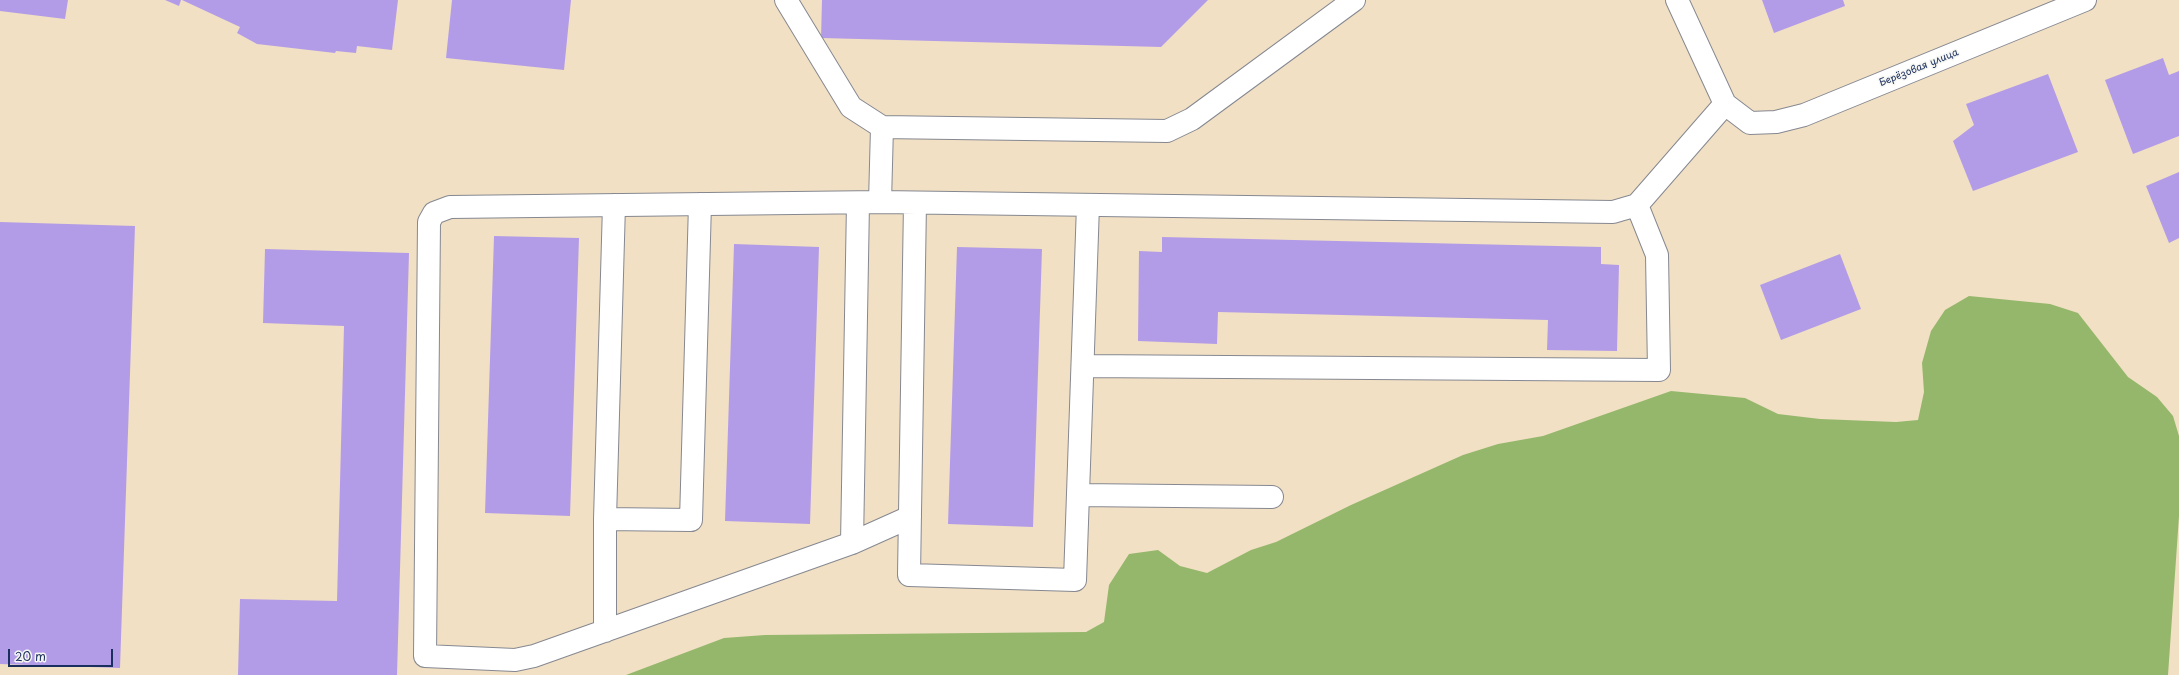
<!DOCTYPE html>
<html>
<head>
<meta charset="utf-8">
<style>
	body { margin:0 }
	#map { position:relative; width:2179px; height:675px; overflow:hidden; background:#f1e0c4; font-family:"Playpen Sans",sans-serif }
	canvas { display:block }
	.scale { position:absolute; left:8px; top:649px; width:105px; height:18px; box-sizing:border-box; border:2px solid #1b2f5e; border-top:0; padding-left:5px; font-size:12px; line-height:14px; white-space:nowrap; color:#1b2f5e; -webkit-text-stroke:3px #f6f6f2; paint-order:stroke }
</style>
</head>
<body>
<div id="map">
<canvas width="2179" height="675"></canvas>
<div class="scale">20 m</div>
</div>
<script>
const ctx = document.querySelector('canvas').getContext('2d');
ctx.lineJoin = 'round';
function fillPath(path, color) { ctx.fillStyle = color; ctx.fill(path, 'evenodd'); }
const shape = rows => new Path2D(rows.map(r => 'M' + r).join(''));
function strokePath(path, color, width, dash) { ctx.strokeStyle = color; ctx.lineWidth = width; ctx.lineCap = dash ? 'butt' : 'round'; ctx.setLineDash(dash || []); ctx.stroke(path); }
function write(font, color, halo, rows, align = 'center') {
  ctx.font = font + ' "Playpen Sans",sans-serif'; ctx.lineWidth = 3; ctx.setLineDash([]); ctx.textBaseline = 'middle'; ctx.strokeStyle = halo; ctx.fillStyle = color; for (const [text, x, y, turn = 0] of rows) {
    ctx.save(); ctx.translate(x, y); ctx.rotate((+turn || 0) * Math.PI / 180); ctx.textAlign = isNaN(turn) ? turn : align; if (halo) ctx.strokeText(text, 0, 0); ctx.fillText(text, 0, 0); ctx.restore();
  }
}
const forest = shape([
	[1969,296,2050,304,2078,313,2128,377,2157,397,2173,416,2179,436,2179,516,2168,675,626,675,724,638,765,635,1086,632,1104,622,1109,585,1129,554,1158,550,1180,566,1207,573,1251,550,1276,542,1351,505,1463,455,1498,444,1543,436,1671,391,1745,398,1778,414,1820,419,1896,422,1918,420,1924,392,1922,363,1931,331,1945,310]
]);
const building = shape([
	[0,0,68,0,65,19,0,11],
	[165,0,181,0,179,6],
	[182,0,398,0,392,50,357,46,356,53,336,51,335,53,257,44,237,33,240,27],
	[452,0,571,0,564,70,446,58],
	[822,0,1208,0,1161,47,821,38],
	[1762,0,1843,0,1845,6,1774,33],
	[2163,58,2169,75,2179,71,2179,136,2133,154,2105,80],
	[2048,74,2078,152,1973,191,1953,141,1974,125,1966,104],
	[2179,172,2179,238,2169,243,2146,186],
	[0,222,135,226,120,668,0,664],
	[494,236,579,238,570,516,485,513],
	[1162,237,1601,247,1601,264,1619,265,1617,351,1547,350,1548,320,1218,312,1217,344,1138,341,1139,251,1162,252],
	[734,244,819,247,810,524,725,521],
	[957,247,1042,249,1033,527,948,524],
	[265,249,409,253,397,675,238,675,240,599,337,601,344,326,263,323],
	[1840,254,1861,309,1781,340,1760,285]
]);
const minor = shape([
	[786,0,851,107,882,127,1167,131,1192,119,1354,0],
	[1677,0,1725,104,1750,123,1776,122,1804,115,2085,0],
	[880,202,882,127],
	[915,203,909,575,1075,580,1088,205],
	[1083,366,1659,370,1657,255,1637,205],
	[1078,495,1272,497],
	[910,517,852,543,534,656,515,660,425,656,429,222,434,213,450,207,880,202,1613,212,1637,205,1725,104],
	[605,519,691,520,700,204],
	[852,543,858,203],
	[605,631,605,519,614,205]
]);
const streetNames = [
	["Берёзовая улица",1919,68,-22]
];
fillPath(forest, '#94b76b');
fillPath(building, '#b39ce7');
strokePath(minor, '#868891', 24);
strokePath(minor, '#fff', 22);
write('10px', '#1b2f5e', '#f6f6f2', streetNames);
</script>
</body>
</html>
